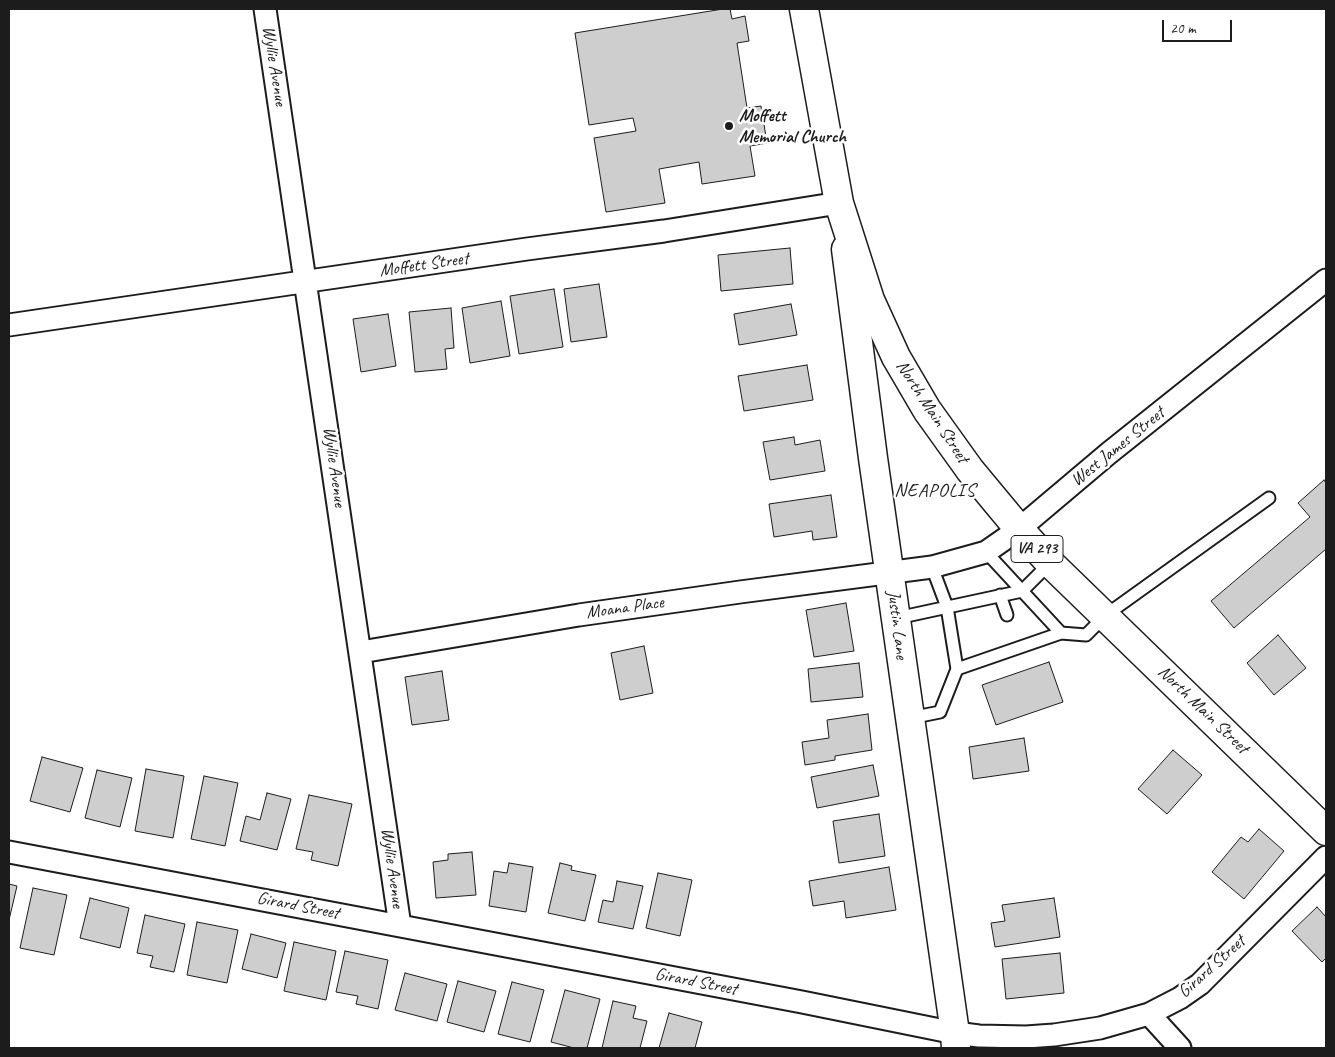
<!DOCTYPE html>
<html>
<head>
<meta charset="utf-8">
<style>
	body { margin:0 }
	#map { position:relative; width:1335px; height:1057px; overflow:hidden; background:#fff; font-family:Caveat,sans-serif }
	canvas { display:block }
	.frame { position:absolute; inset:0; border:10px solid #1c1c1c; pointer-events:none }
	.scale { position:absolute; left:1162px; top:20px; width:70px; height:22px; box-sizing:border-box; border:2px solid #1c1c1c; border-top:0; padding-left:6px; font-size:15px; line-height:18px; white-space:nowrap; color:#1c1c1c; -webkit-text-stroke:4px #fff; paint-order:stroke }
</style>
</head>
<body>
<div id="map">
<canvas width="1335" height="1057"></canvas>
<div class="frame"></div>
<div class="scale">20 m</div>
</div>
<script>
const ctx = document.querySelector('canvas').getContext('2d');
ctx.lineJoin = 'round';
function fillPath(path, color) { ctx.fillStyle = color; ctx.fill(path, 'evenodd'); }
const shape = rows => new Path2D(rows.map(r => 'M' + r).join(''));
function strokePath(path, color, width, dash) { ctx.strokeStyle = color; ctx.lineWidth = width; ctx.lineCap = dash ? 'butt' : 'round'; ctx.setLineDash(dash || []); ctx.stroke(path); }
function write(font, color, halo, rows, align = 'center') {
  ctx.font = font + ' Caveat,sans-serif'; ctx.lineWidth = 5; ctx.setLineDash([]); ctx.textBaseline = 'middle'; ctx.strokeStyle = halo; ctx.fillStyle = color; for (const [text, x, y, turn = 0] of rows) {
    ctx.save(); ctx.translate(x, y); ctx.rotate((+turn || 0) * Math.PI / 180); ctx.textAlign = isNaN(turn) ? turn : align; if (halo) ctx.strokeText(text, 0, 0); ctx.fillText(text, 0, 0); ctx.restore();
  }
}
const building = shape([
	[723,9,730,9,732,19,745,16,749,41,737,43,747,108,761,106,767,143,750,146,755,176,702,184,699,162,659,169,665,203,606,212,594,138,636,131,633,118,589,125,575,33,723,9],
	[790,248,793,284,721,291,718,255,790,248],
	[599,284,607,337,571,342,564,289,599,284],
	[554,289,563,347,519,354,510,296,554,289],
	[501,301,510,356,470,363,462,308,501,301],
	[791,304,797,335,739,345,734,314,791,304],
	[451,308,454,348,445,349,447,369,415,372,409,312,451,308],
	[388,314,396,366,361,372,353,319,388,314],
	[807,365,813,400,744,411,738,376,807,365],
	[794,437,795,445,820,440,825,471,770,480,763,442,794,437],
	[1324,480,1326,483,1326,549,1234,628,1211,601,1310,517,1298,503,1324,480],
	[831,495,837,537,813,540,812,531,774,537,769,504,831,495],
	[846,603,854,651,814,657,806,610,846,603],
	[1278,635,1306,668,1274,695,1247,663,1278,635],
	[644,646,653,693,620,700,611,653,644,646],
	[1049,662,1063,702,996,725,982,685,1049,662],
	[859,663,863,697,811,702,808,669,859,663],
	[442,671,449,720,412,725,405,677,442,671],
	[868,714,872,750,835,756,835,760,805,765,802,742,829,738,827,720,868,714],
	[1024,738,1029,771,973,779,969,747,1024,738],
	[1173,750,1202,775,1167,814,1138,789,1173,750],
	[42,757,83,768,70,812,30,801,42,757],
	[873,765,879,796,817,808,811,777,873,765],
	[146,769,184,776,173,838,135,831,146,769],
	[97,770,132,778,120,827,85,818,97,770],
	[204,776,238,783,225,846,191,839,204,776],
	[267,793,291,799,277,850,240,841,246,816,260,820,267,793],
	[309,795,352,804,338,866,311,860,313,852,296,849,309,795],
	[879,814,885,856,839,863,833,821,879,814],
	[1259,829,1284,851,1244,899,1212,872,1241,837,1248,842,1259,829],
	[472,852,476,895,436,898,433,862,448,860,448,854,472,852],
	[509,863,533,867,526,912,489,906,494,871,507,873,509,863],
	[560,863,572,866,571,870,596,875,585,921,548,913,560,863],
	[889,867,896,910,846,918,844,901,813,906,809,881,889,867],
	[658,873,692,880,680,936,646,928,658,873],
	[617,881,643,886,633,929,598,922,603,900,613,902,617,881],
	[9,884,17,886,9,920,9,884],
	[33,888,67,895,54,955,20,948,33,888],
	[90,898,129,908,120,948,80,938,90,898],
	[1054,898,1060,937,995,947,991,923,1005,921,1002,905,1054,898],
	[1317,907,1326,917,1326,958,1322,962,1292,931,1317,907],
	[145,915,185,924,174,972,150,967,153,956,137,953,145,915],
	[197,922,238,930,227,983,187,975,197,922],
	[251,934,286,943,277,978,242,969,251,934],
	[294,942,336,951,326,1000,284,991,294,942],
	[345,951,388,960,378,1009,356,1004,358,996,336,992,345,951],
	[1060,953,1064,993,1006,999,1002,959,1060,953],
	[405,973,447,984,437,1021,395,1010,405,973],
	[458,981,496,991,484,1032,447,1022,458,981],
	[512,982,544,990,530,1042,498,1034,512,982],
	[565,990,600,999,587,1048,574,1048,551,1042,565,990],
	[613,1001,636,1006,633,1018,647,1021,640,1048,602,1048,613,1001],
	[669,1013,702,1022,695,1048,659,1048,669,1013]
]);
const service = shape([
	[986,552,1061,633],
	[932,567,947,607,957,669],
	[1000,595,1007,615],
	[897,618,1022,591,1050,563],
	[910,718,940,712,957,669,1061,633,1086,635,1106,615,1269,498]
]);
const minor = shape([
	[265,9,400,926],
	[9,325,527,249,664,231,839,203],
	[361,652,579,615,740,592,932,567,986,552,1019,529,1109,453,1326,280],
	[9,852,802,1002,955,1033,979,1036,1026,1037,1054,1035,1100,1028,1149,1014,1180,998,1200,984,1326,857],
	[1149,1014,1180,1048]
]);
const secondary = shape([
	[846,249,873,458,955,1033,956,1048]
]);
const primary = shape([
	[804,9,839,203,870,300,896,357,927,410,970,470,1019,529,1050,563,1326,831]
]);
const markers = [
	[729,126,5,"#1c1c1c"]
];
const shields = [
	[1037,549,52]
];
const shieldNames = [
	["VA 293",1037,549]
];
const streetNames = [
	["Wyllie Avenue",274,66,81],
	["Moffett Street",424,265,-8],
	["North Main Street",932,412,57],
	["West James Street",1118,447,-39],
	["Wyllie Avenue",334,467,82],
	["Moana Place",625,608,-8],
	["Justin Lane",897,625,83],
	["North Main Street",1203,710,44],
	["Wyllie Avenue",392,868,82],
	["Girard Street",298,906,11],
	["Girard Street",1212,967,-42],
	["Girard Street",696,982,11]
];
const poiNames = [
	["Moffett",739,116],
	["Memorial Church",739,137]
];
const neighbourhoodNames = [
	["NEAPOLIS",935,491]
];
fillPath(building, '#cecece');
strokePath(building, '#1c1c1c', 1);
strokePath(service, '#1c1c1c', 15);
strokePath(minor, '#1c1c1c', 25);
strokePath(secondary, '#1c1c1c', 31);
strokePath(primary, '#1c1c1c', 31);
strokePath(service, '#fff', 11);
strokePath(minor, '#fff', 21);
strokePath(secondary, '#fff', 28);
strokePath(primary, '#fff', 28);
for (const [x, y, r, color] of markers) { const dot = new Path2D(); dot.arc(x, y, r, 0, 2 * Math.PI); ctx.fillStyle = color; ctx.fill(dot); strokePath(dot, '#fff', 2); }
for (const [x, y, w] of shields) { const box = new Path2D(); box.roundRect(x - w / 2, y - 13.5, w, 27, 4); ctx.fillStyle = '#fff'; ctx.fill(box); strokePath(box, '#1c1c1c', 1); }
write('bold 16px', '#1c1c1c', null, shieldNames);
write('18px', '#1c1c1c', '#fff', streetNames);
write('bold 18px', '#1c1c1c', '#fff', poiNames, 'left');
ctx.letterSpacing = '1px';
write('19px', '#1c1c1c', '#fff', neighbourhoodNames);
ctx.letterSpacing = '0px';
</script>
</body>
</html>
